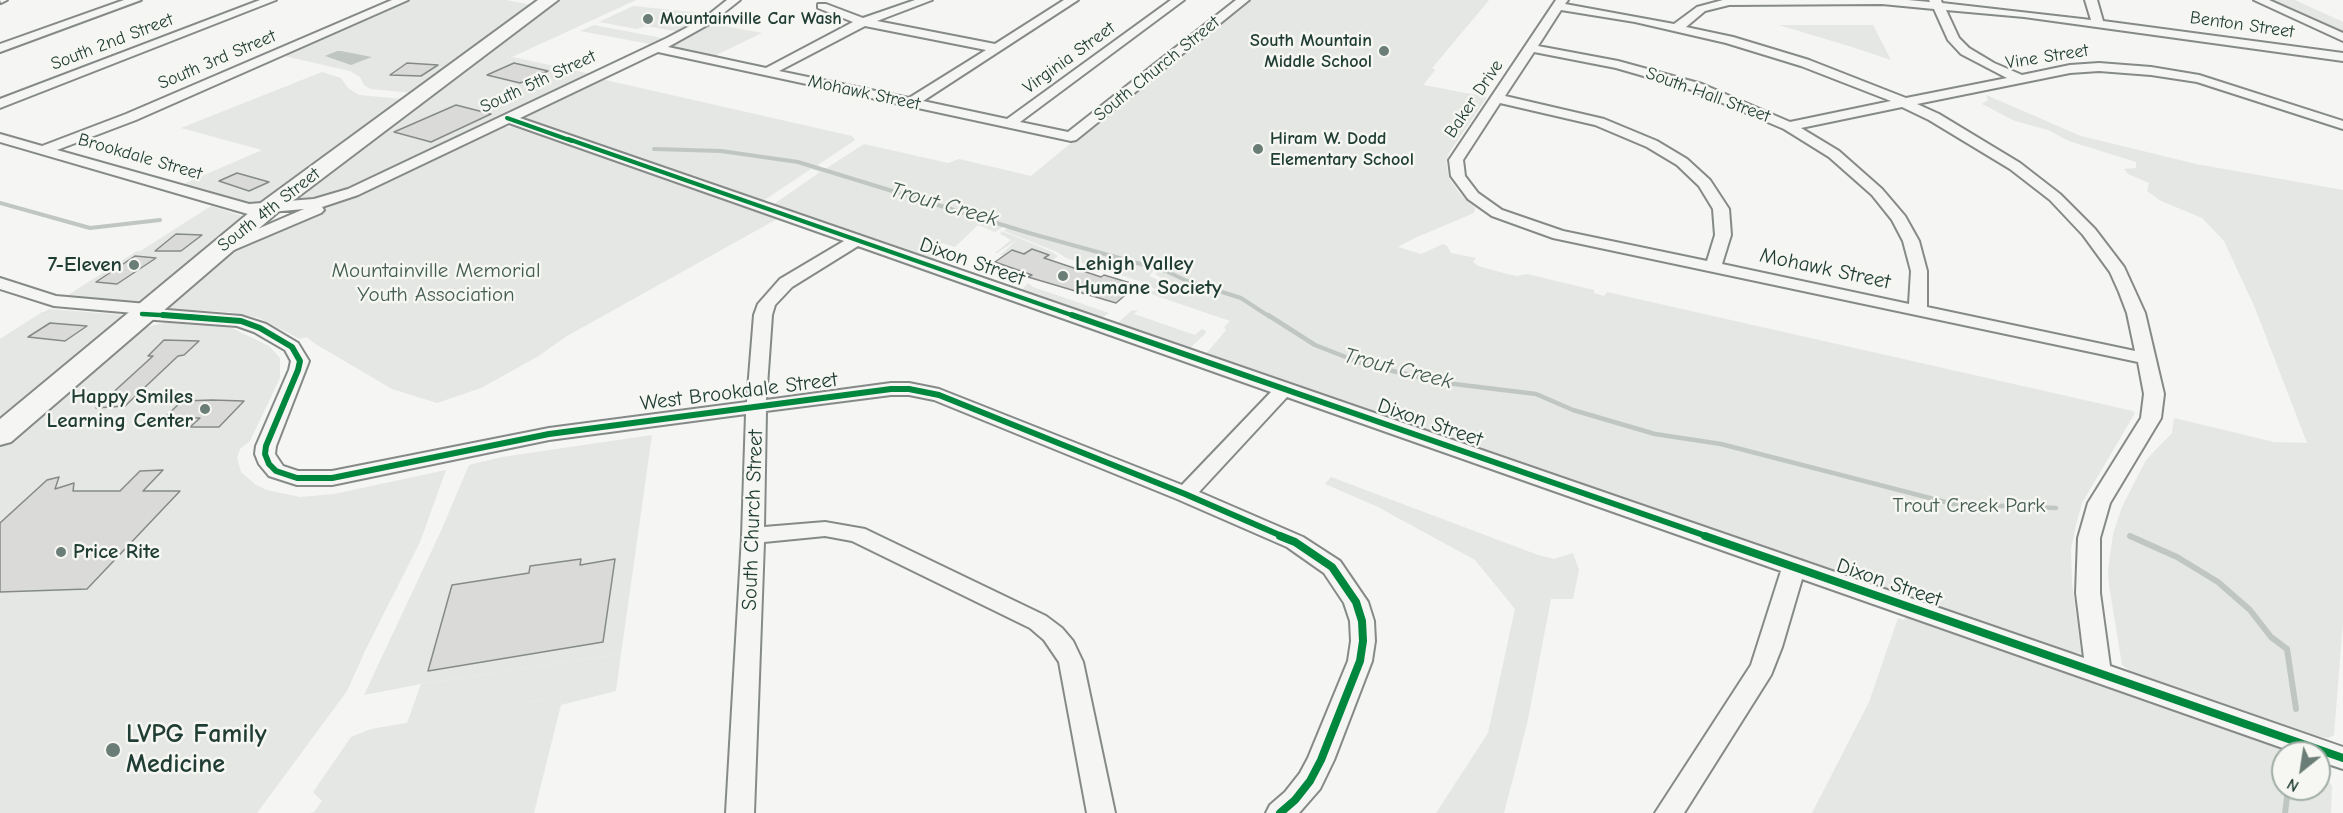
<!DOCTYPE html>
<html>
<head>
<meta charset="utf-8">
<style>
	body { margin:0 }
	#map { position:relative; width:2343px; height:813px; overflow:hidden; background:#f5f5f3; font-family:"Comic Neue",sans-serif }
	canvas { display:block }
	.north { position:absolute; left:2271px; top:741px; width:60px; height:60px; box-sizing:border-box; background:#f6f6f2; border:2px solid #a0aca6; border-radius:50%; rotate:210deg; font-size:16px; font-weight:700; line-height:24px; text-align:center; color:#1f3d34 }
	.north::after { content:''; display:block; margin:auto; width:21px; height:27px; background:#6a7d77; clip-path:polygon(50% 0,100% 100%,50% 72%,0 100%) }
</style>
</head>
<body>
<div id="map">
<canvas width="2343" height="813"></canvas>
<div class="north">N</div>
</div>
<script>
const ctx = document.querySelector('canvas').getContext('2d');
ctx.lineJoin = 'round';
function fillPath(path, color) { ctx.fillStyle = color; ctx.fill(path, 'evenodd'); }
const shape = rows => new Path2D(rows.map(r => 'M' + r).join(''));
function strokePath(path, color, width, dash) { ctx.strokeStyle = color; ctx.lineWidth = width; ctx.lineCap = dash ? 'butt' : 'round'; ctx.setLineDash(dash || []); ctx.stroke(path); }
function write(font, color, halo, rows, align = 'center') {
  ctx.font = font + ' "Comic Neue",sans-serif'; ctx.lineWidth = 5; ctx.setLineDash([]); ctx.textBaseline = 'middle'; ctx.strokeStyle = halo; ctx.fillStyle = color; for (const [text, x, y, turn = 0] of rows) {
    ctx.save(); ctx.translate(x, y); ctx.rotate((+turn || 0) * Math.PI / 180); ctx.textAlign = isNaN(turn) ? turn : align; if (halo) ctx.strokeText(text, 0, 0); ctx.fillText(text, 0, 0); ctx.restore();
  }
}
const built = shape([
	[408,0,506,0,532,5,413,93,371,89,364,85,360,77,350,71,284,56],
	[558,0,636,0,512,57,591,74,331,195,313,200,304,200,297,196],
	[1250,0,1489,0,1432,68,1435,70,1423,85,1487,97,1449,153,1446,163,1449,178,1460,194,1475,208,1474,213,1417,237,1386,253,1031,176],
	[633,6,710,14,680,32,646,26,637,29,599,22],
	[714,24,762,33,712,57,668,47],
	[594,25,667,39,655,45,580,31],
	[322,72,341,78,348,88,359,95,403,99,265,202,248,204,181,185,262,150,181,128],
	[211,206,245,217,142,301,139,304,65,299],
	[49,309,124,315,0,423,0,339],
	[168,322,230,327,269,346,280,358,280,378,250,441,240,449,237,458,241,472,256,485,267,490,300,497,334,494,446,470,420,542,366,649,347,691,257,813,0,813,0,448,126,336,137,329],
	[652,435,621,654,421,684,364,695,440,533,469,465,502,457],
	[557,697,561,705,534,813,310,813,314,812,322,801,313,792,351,737,371,729]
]);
const green = shape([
	[411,0,426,0,403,11,402,14,407,18,481,19,452,20,429,25,375,60,354,69,289,54],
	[1255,0,1273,0,1428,26,1443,10,1455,7,1460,0,1489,0,1432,68,1435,70,1423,85,1484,97,1444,153,1442,163,1446,180,1470,207,1469,212,1400,241,1303,220,1302,217,1336,175,1317,171,1318,169,1345,176,1358,184,1364,191,1354,211,1359,220,1375,226,1391,227,1369,222,1360,215,1368,192,1355,177,1372,161,1383,162,1385,160,1374,158,1367,160,1353,176,1320,168,1336,148,1311,140,1263,133,1140,106,1123,106],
	[2266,0,2295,0,2343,22,2343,35],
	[1779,25,1873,25,1891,60,1852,47],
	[397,55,457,57,458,58,451,63,448,63,450,61,406,59,366,76,361,71],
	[513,56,512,57,589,74,541,96,532,94,539,94,570,80,565,78,569,75,560,72,555,74,514,63,477,79,456,77,482,58],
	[601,79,852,136,855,140,818,165,821,168,827,168,864,144,948,163,959,159,1031,176,1071,143,1076,142,1091,146,1102,155,1103,162,1095,170,1140,180,1158,191,1399,245,1398,247,1421,254,1443,244,1447,246,1451,253,1476,258,1473,262,1478,266,1507,274,1517,276,1527,274,1594,290,1594,293,1604,296,1607,292,2133,411,2135,413,2082,503,2076,525,2071,549,2072,583,2081,653,2065,651,1206,354,1226,330,1224,327,1230,321,1148,293,1172,284,1155,274,1157,272,1153,271,1149,276,1166,284,1154,289,1142,282,1066,258,1057,252,1004,231,1007,228,1003,227,995,232,978,225,955,247,942,243,933,250,944,253,934,260,774,204,820,172,811,169,763,201,522,117],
	[448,83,458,84,456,89,511,103,522,98,532,101,508,112,432,94],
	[1986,95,2081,136,2196,164,2343,190,2343,622,2334,735,2329,738,2316,736,2298,730,2133,673,2122,665,2109,585,2108,570,2113,534,2122,507,2146,460,2172,433,2174,418,2274,442,2307,443,2255,308,2224,241,2202,218,2161,201,2147,191,2149,183,2128,174,2124,169,2136,168,2136,162,2069,141,2048,130,2015,121,1982,104,1988,100],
	[1119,109,1163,119,1144,132,1147,139,1154,144,1132,137,1128,133,1128,129,1095,129],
	[1165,119,1173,122,1166,121,1153,133,1206,144,1198,152,1193,152,1158,144,1151,139,1147,132],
	[501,127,513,127,777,219,567,336,537,357,481,388,437,403,392,389,314,343,307,337,300,339,259,318,229,312,169,309,168,306,221,260,245,243,351,197],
	[1173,154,1194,156,1161,184,1152,181,1148,177],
	[1216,178,1282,192,1265,211,1197,196,1200,193,1194,191,1206,180],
	[1002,231,1050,251,1058,256,1053,260,1042,260,1049,255,1032,249,1024,254,1011,250,1005,255,1000,255,1017,240,997,253,995,253,1011,240,1000,234],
	[137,251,149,252,135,256,77,295,68,295],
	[1028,283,1033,287,1109,313,1102,318,1022,290],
	[1138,310,1134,314,1195,335,1202,329,1206,331,1205,334,1190,348,1118,323,1131,311],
	[42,312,117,318,89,342,70,341,97,323,85,326,50,323,32,331,20,329,0,343,0,339],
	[167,373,196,373,177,392,168,397,153,410,132,410,135,407,132,406,143,397,137,397,157,378,163,377],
	[1331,477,1538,555,1554,559,1573,553,1579,570,1573,599,1551,599,1527,724,1504,813,1436,813,1488,733,1515,609,1475,560,1376,506,1325,484],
	[1905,617,2294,753,2283,753,2283,789,2319,789,2319,767,2332,786,2331,813,1812,813,1869,702,1898,618,1904,620],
	[621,654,616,691,561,705,557,697,407,723,421,684]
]);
const water = shape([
	[337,51,341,51,372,57,351,65,325,56]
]);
const streamFar2 = shape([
	[654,149,721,151,798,162,1029,233,1166,271,1187,281,1241,298,1270,317],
	[0,203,90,228,160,220]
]);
const streamFar1 = shape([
	[1268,315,1315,345,1366,365,1446,383,1536,394,1573,410,1655,434,1721,444,1953,504,2056,508],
	[2130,536,2132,537]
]);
const stream = shape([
	[2130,536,2177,557,2218,582,2250,610,2271,637,2287,649,2296,709],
	[2285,813,2288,789]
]);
const building = shape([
	[407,63,438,65,421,76,390,75,407,63],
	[514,63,548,71,520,83,487,75,514,63],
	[456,105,491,114,431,142,394,132,456,105],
	[237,173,269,182,249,191,219,181,237,173],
	[176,234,202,235,181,251,155,251,176,234],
	[1032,249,1049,255,1044,258,1101,277,1104,275,1137,285,1116,303,1028,277,1032,275,995,262,1012,250,1024,254,1032,249],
	[135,256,156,258,117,284,96,282,135,256],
	[50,323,87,326,65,341,28,337,50,323],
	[164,340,199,341,184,355,178,356,125,406,96,408,153,356,148,356,164,340],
	[182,401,212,400,244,401,219,427,190,427,200,418,164,418,182,401],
	[163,470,143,491,180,491,87,589,0,592,0,523,47,480,59,477,55,489,74,483,73,491,120,491,140,471,163,470],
	[581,559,580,565,615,559,603,642,428,671,452,585,529,573,530,566,581,559]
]);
const minor = shape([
	[0,0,7,0,1,3,0,0],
	[124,0,141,0,0,52,0,44,124,0],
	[260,0,276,0,0,108,0,99,260,0],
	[392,0,408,0,136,120,57,150,249,204,314,199,348,189,667,38,703,19,727,0,740,0,711,23,668,47,766,68,853,22,818,8,818,4,826,4,863,18,915,0,932,0,877,21,995,44,1064,0,1078,0,923,101,1007,119,1171,0,1184,0,1020,122,1068,132,1236,0,1249,0,1076,140,1071,141,658,52,520,118,2084,658,2076,593,2078,538,2088,503,2141,418,2144,394,2138,362,1553,238,1492,216,1468,199,1451,176,1449,160,1556,0,1568,0,1565,4,1674,24,1697,7,1723,0,1908,0,1930,2,1929,0,1941,0,1942,3,2091,20,2085,0,2097,0,2103,21,2343,53,2343,61,2024,17,1946,10,1959,38,1969,48,1994,63,2022,75,2070,65,2099,63,2151,67,2199,75,2343,121,2343,129,2197,82,2151,75,2099,71,2070,73,1917,104,1939,114,2020,163,2060,194,2095,229,2124,267,2145,313,2164,394,2161,418,2110,503,2100,538,2100,593,2110,666,2343,747,2343,769,2319,761,2319,753,2297,753,1802,579,1782,647,1771,675,1684,813,1655,813,1751,665,1781,571,1287,397,1199,492,1303,537,1340,561,1368,602,1374,621,1375,641,1372,661,1334,760,1320,789,1299,813,1266,813,1270,805,1285,792,1300,773,1308,758,1348,661,1351,641,1350,621,1344,603,1324,573,1287,547,1177,499,934,400,909,395,891,395,766,411,764,527,825,522,865,529,1046,616,1062,628,1073,641,1083,662,1115,813,1087,813,1059,662,1044,640,1030,628,852,541,825,536,764,542,754,813,726,813,742,536,746,414,549,440,332,485,297,485,269,476,259,464,255,454,256,446,289,370,291,361,285,350,254,332,237,326,142,319,136,318,134,313,54,306,0,289,0,278,56,296,147,304,153,305,155,309,241,316,266,324,298,343,309,361,276,446,275,454,283,466,298,471,332,471,549,428,747,402,754,315,758,304,780,279,844,241,509,123,358,195,322,207,324,210,321,213,222,255,214,250,216,247,304,209,248,214,0,142,0,134,42,146,126,114,392,0],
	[1882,4,1934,9,1948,40,1961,54,2007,78,1906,98,1809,60,1733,37,1686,27,1705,11,1729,5,1882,4],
	[1561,10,1635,22,1726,43,1801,66,1891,101,1790,122,1702,84,1618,61,1538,46,1561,10],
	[865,26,986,50,909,98,779,71,865,26],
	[1534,52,1616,68,1692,90,1784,129,1829,157,1872,195,1892,220,1903,241,1911,271,1909,304,1722,264,1731,235,1729,209,1710,180,1687,159,1657,141,1604,119,1505,96,1534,52],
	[1500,103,1595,125,1647,147,1677,165,1699,186,1713,209,1715,235,1707,261,1563,231,1502,210,1478,193,1465,176,1463,160,1500,103],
	[1902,107,1929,120,2010,169,2050,200,2083,235,2110,272,2119,292,2127,313,2135,351,1927,307,1927,271,1919,241,1905,216,1882,189,1839,151,1801,128,1902,107],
	[858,246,1271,392,1182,485,939,389,909,383,891,383,766,400,772,315,775,305,792,287,858,246],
	[2254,0,2269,0,2343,33,2343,41,2254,0]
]);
const primary = shape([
	[538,0,558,0,278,212,11,442,0,445,0,419,262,202,538,0]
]);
const cyclewayFar3 = shape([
	[507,118,572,141]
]);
const cyclewayFar2 = shape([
	[568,139,1077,317],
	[142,314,194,317]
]);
const cyclewayFar1 = shape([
	[163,315,241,321,260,328,292,347,300,361,298,370,266,446,265,454,269,464,276,471,297,478,332,478,549,434,891,389,909,389,939,395,1185,494,1284,537],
	[1072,315,1709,537]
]);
const cycleway = shape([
	[1705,536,2343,758],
	[1280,813,1295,800,1310,781,1321,760,1360,661,1363,641,1362,621,1356,602,1332,567,1295,542,1280,536]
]);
const markers = [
	[648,19,6,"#6a7d77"],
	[1384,51,6,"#6a7d77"],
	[1258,149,6,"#6a7d77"],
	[134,265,6,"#6a7d77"],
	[1063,276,6,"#6a7d77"],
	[205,409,6,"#6a7d77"],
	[61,552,6,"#6a7d77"],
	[113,750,8,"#6a7d77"]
];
const farPoinames = [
	["Mountainville Car Wash",660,19],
	["South Mountain",1372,41,"right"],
	["Middle School",1372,62,"right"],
	["Hiram W. Dodd",1270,139],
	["Elementary School",1270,160]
];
const farStreetnames = [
	["Benton Street",2242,25,8],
	["South 2nd Street",112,42,-21],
	["Vine Street",2047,57,-9],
	["Virginia Street",1069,58,-36],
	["South 3rd Street",217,60,-23],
	["South Church Street",1157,69,-39],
	["South 5th Street",538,82,-25],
	["Mohawk Street",864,93,12],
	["South Hall Street",1708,95,20],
	["Baker Drive",1474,99,-56],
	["Brookdale Street",140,157,16],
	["South 4th Street",269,210,-38]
];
const streetNames = [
	["Dixon Street",972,262,19],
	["Mohawk Street",1825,269,12],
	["West Brookdale Street",739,392,-7],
	["Dixon Street",1430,423,19],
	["South Church Street",753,520,-88],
	["Dixon Street",1889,583,19]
];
const poiNames = [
	["Lehigh Valley",1075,264],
	["Humane Society",1075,288],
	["7-Eleven",122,265,"right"],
	["Happy Smiles",193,397,"right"],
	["Learning Center",193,421,"right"],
	["Price Rite",73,552]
];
const parkNames = [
	["Mountainville Memorial",436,271],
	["Youth Association",436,295],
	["Trout Creek Park",1969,506]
];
const waterNames = [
	["Trout Creek",944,205,16],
	["Trout Creek",1398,369,14]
];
const nearPoinames = [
	["LVPG Family",126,735],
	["Medicine",126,765]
];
fillPath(built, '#e5e7e4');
fillPath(green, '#e4e7e3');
fillPath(water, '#c0c7c3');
strokePath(streamFar2, '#c0c7c3', 4);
strokePath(streamFar1, '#c0c7c3', 4.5);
strokePath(stream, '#c0c7c3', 6);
fillPath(building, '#dadbd9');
strokePath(building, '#858a88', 1.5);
strokePath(minor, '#858a88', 4);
strokePath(primary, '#858a88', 4);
fillPath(minor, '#f5f5f3');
fillPath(primary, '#f5f5f3');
strokePath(cyclewayFar3, '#00873e', 4);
strokePath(cyclewayFar2, '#00873e', 4.5);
strokePath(cyclewayFar1, '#00873e', 6);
strokePath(cycleway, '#00873e', 8);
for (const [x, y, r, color] of markers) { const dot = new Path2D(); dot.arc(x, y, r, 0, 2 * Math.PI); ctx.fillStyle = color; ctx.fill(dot); strokePath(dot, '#f6f6f2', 2); }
write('bold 18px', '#1f3d34', '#f6f6f2', farPoinames, 'left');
write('18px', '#1f3d34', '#f6f6f2', farStreetnames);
write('21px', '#1f3d34', '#f6f6f2', streetNames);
write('bold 21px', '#1f3d34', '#f6f6f2', poiNames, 'left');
write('21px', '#445d54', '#f6f6f2', parkNames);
write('italic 22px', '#425a52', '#f6f6f2', waterNames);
write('bold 26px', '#1f3d34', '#f6f6f2', nearPoinames, 'left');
</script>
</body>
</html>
